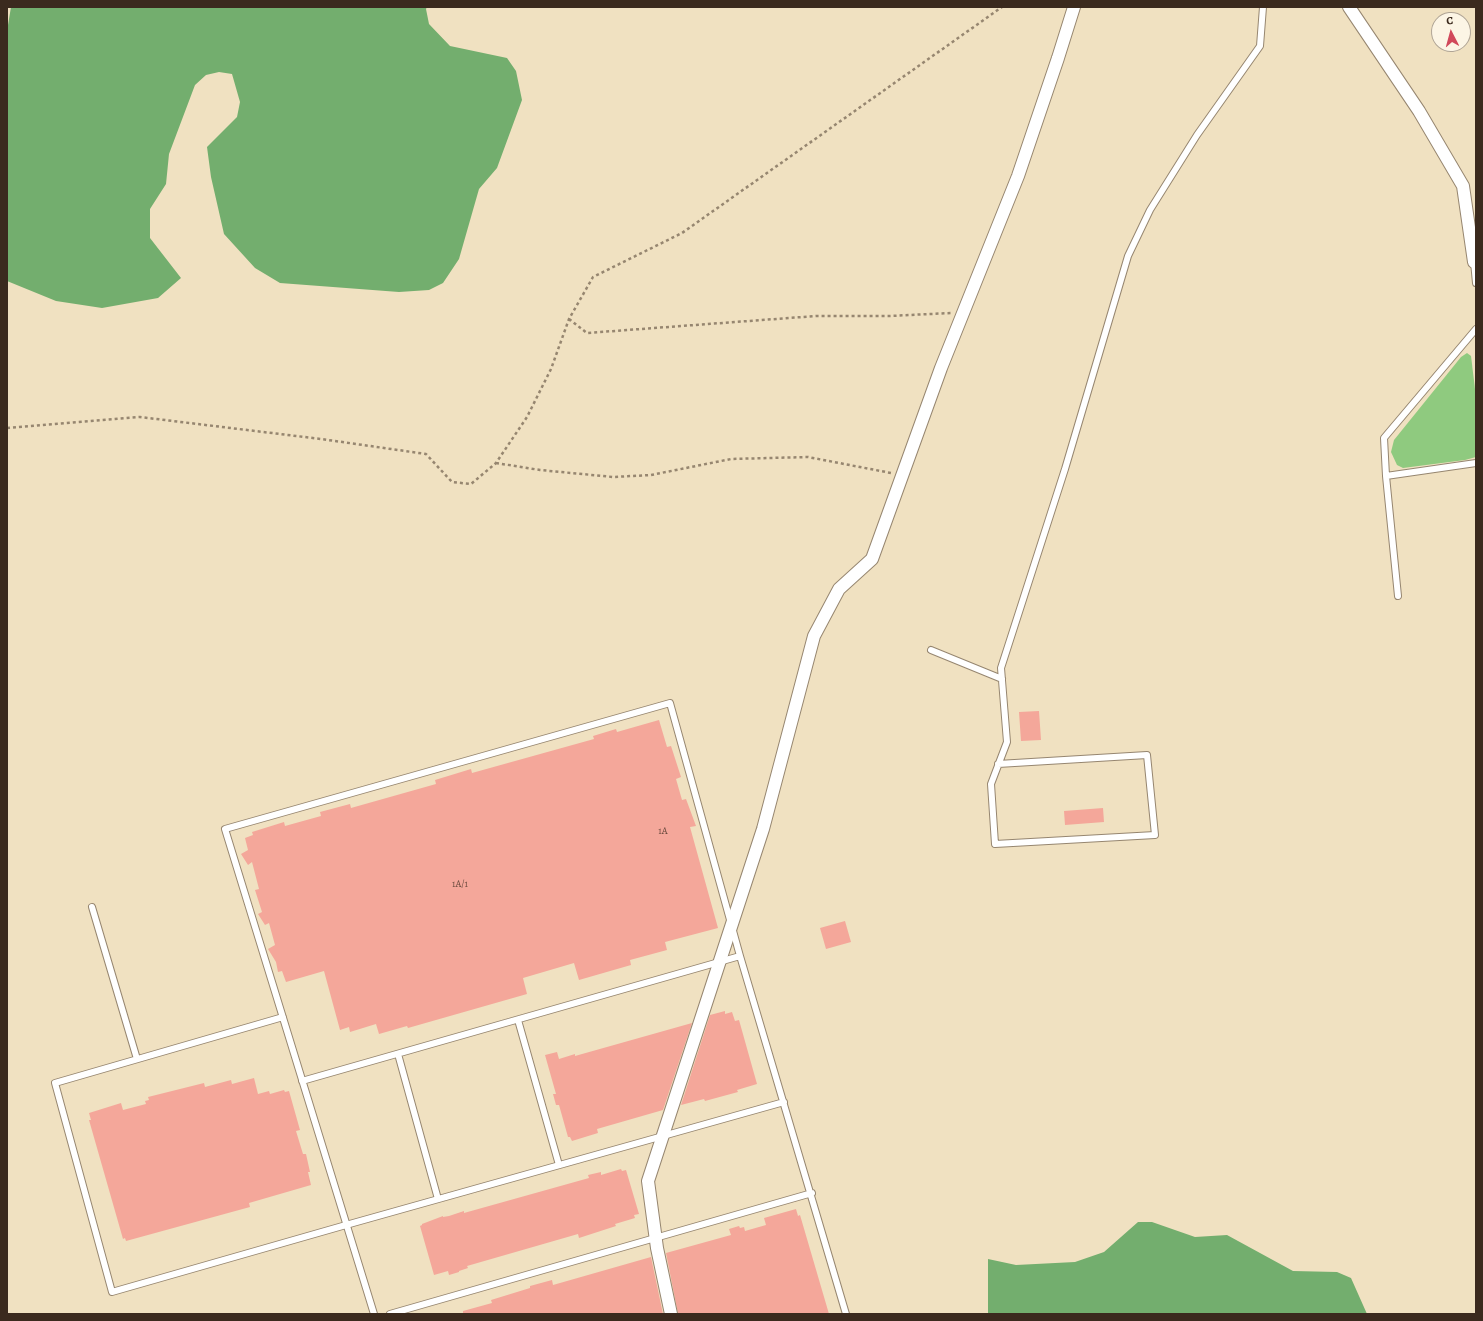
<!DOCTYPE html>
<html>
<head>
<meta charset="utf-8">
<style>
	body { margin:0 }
	#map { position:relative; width:1483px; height:1321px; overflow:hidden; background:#f0e1c1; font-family:Alegreya,serif }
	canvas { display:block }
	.frame { position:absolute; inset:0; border:8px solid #3b2a1e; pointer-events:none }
	.north { position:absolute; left:1431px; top:12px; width:40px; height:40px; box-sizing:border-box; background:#fcf5e5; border:1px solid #afa495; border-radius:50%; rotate:354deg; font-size:11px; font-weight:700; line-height:16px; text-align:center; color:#3b2a1e }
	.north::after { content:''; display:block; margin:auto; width:14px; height:18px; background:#d1495b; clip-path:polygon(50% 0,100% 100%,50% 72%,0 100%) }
</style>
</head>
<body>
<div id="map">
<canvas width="1483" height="1321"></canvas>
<div class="frame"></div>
<div class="north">С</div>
</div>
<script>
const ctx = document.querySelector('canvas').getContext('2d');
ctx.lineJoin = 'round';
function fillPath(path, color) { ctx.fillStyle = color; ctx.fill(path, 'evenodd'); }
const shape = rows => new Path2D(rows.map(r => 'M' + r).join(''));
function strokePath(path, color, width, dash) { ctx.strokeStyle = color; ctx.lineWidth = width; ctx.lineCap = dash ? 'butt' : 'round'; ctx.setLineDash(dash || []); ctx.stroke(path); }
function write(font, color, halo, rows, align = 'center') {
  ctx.font = font + ' Alegreya,serif'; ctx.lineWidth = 3; ctx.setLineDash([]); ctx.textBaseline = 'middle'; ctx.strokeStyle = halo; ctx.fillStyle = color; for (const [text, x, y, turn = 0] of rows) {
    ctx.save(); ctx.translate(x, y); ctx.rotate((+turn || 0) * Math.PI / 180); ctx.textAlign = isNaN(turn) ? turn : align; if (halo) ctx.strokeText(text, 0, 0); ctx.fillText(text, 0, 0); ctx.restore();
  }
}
const green = shape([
	[1467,353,1471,356,1476,397,1476,457,1465,460,1403,468,1397,465,1391,452,1394,440,1461,357]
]);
const forest = shape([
	[11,7,427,7,426,9,429,24,450,46,507,58,516,71,522,100,497,168,479,189,459,259,443,283,429,290,399,292,280,283,255,268,224,234,211,177,207,147,237,117,240,102,232,74,219,72,206,75,195,85,169,154,166,184,150,209,150,238,181,278,158,298,102,308,56,301,7,281,7,31],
	[1138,1222,1152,1222,1195,1237,1227,1235,1293,1271,1337,1272,1351,1278,1367,1314,988,1314,988,1259,1016,1265,1075,1262,1104,1252]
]);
const building = shape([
	[1039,711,1041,740,1021,741,1019,712],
	[659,720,667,747,671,746,681,777,676,779,682,800,686,799,696,826,690,827,718,928,665,942,667,950,630,960,631,965,579,980,574,963,523,978,527,994,408,1028,407,1026,379,1034,376,1024,350,1032,349,1027,340,1030,324,971,286,982,282,971,278,972,276,962,268,949,275,945,269,923,265,925,258,914,262,912,255,890,259,889,252,862,248,865,241,854,248,850,245,838,253,835,252,832,284,822,285,826,321,816,320,812,350,804,351,808,436,784,435,780,471,769,472,773,594,739,593,736,616,729,617,732],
	[1103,808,1104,822,1065,825,1064,811],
	[845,921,851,942,826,949,820,928],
	[725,1011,725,1014,732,1012,735,1021,739,1020,757,1084,737,1090,738,1092,705,1101,704,1099,681,1105,710,1015],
	[692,1023,663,1110,597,1129,598,1133,572,1141,570,1137,568,1137,559,1105,556,1105,553,1094,556,1094,545,1055,557,1052,559,1059,575,1054,575,1056],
	[254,1078,258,1094,269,1091,270,1094,284,1090,285,1092,289,1091,300,1130,296,1131,303,1154,306,1154,310,1172,308,1172,311,1185,249,1203,250,1207,126,1241,125,1238,123,1239,89,1120,91,1120,89,1113,121,1103,123,1110,146,1104,145,1101,149,1100,148,1097,204,1083,205,1087,231,1080,232,1084],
	[621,1169,622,1171,626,1170,639,1214,634,1215,635,1218,615,1224,616,1226,579,1238,578,1234,467,1266,468,1268,459,1271,459,1272,449,1275,448,1271,434,1275,420,1226,422,1225,422,1224,443,1216,443,1217,449,1216,464,1211,464,1213,589,1178,588,1175,601,1172,601,1175],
	[796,1209,798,1216,800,1215,829,1314,678,1314,666,1253,731,1235,729,1229,739,1226,740,1228,744,1227,745,1231,766,1225,764,1218],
	[651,1257,663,1314,463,1314,463,1311,492,1303,491,1300,530,1288,530,1286,552,1280,553,1285]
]);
const path = shape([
	[569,319,587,333,816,316,889,316,951,313],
	[7,428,140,417,321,439,426,454,452,482,471,484,496,463,527,417,551,369,569,319,593,277,682,233,1002,7],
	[496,463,540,470,613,477,651,475,731,459,808,457,891,473]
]);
const service = shape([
	[1476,262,1474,262,1476,283],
	[1476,329,1384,438,1386,476,1476,463],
	[1386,476,1398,596],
	[931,650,1002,679],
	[998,764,1147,755,1155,835,995,844,991,784,1007,742,1001,668,1065,469,1128,256,1150,210,1197,135,1260,46,1263,7],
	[92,907,137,1059],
	[283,1017,55,1083,112,1292,346,1225,784,1102],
	[518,1020,559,1165],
	[398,1054,438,1199],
	[302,1081,740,956],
	[374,1314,225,829,670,703,740,956,846,1314],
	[390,1314,812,1193]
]);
const minor = shape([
	[1349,7,1419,111,1463,186,1474,262],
	[671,1314,657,1248,648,1181,763,829,814,636,839,589,872,559,941,368,1018,176,1058,58,1074,7]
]);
const numberNames = [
	["1А",663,832],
	["1А/1",460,885]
];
fillPath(green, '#8fca7f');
fillPath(forest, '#73ae6e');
fillPath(building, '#f4a79a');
strokePath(service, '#968670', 8);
strokePath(minor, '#968670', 14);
strokePath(path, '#968670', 2.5, [3, 3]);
strokePath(service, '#fff', 6);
strokePath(minor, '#fff', 12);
write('10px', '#69493d', null, numberNames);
</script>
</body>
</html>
